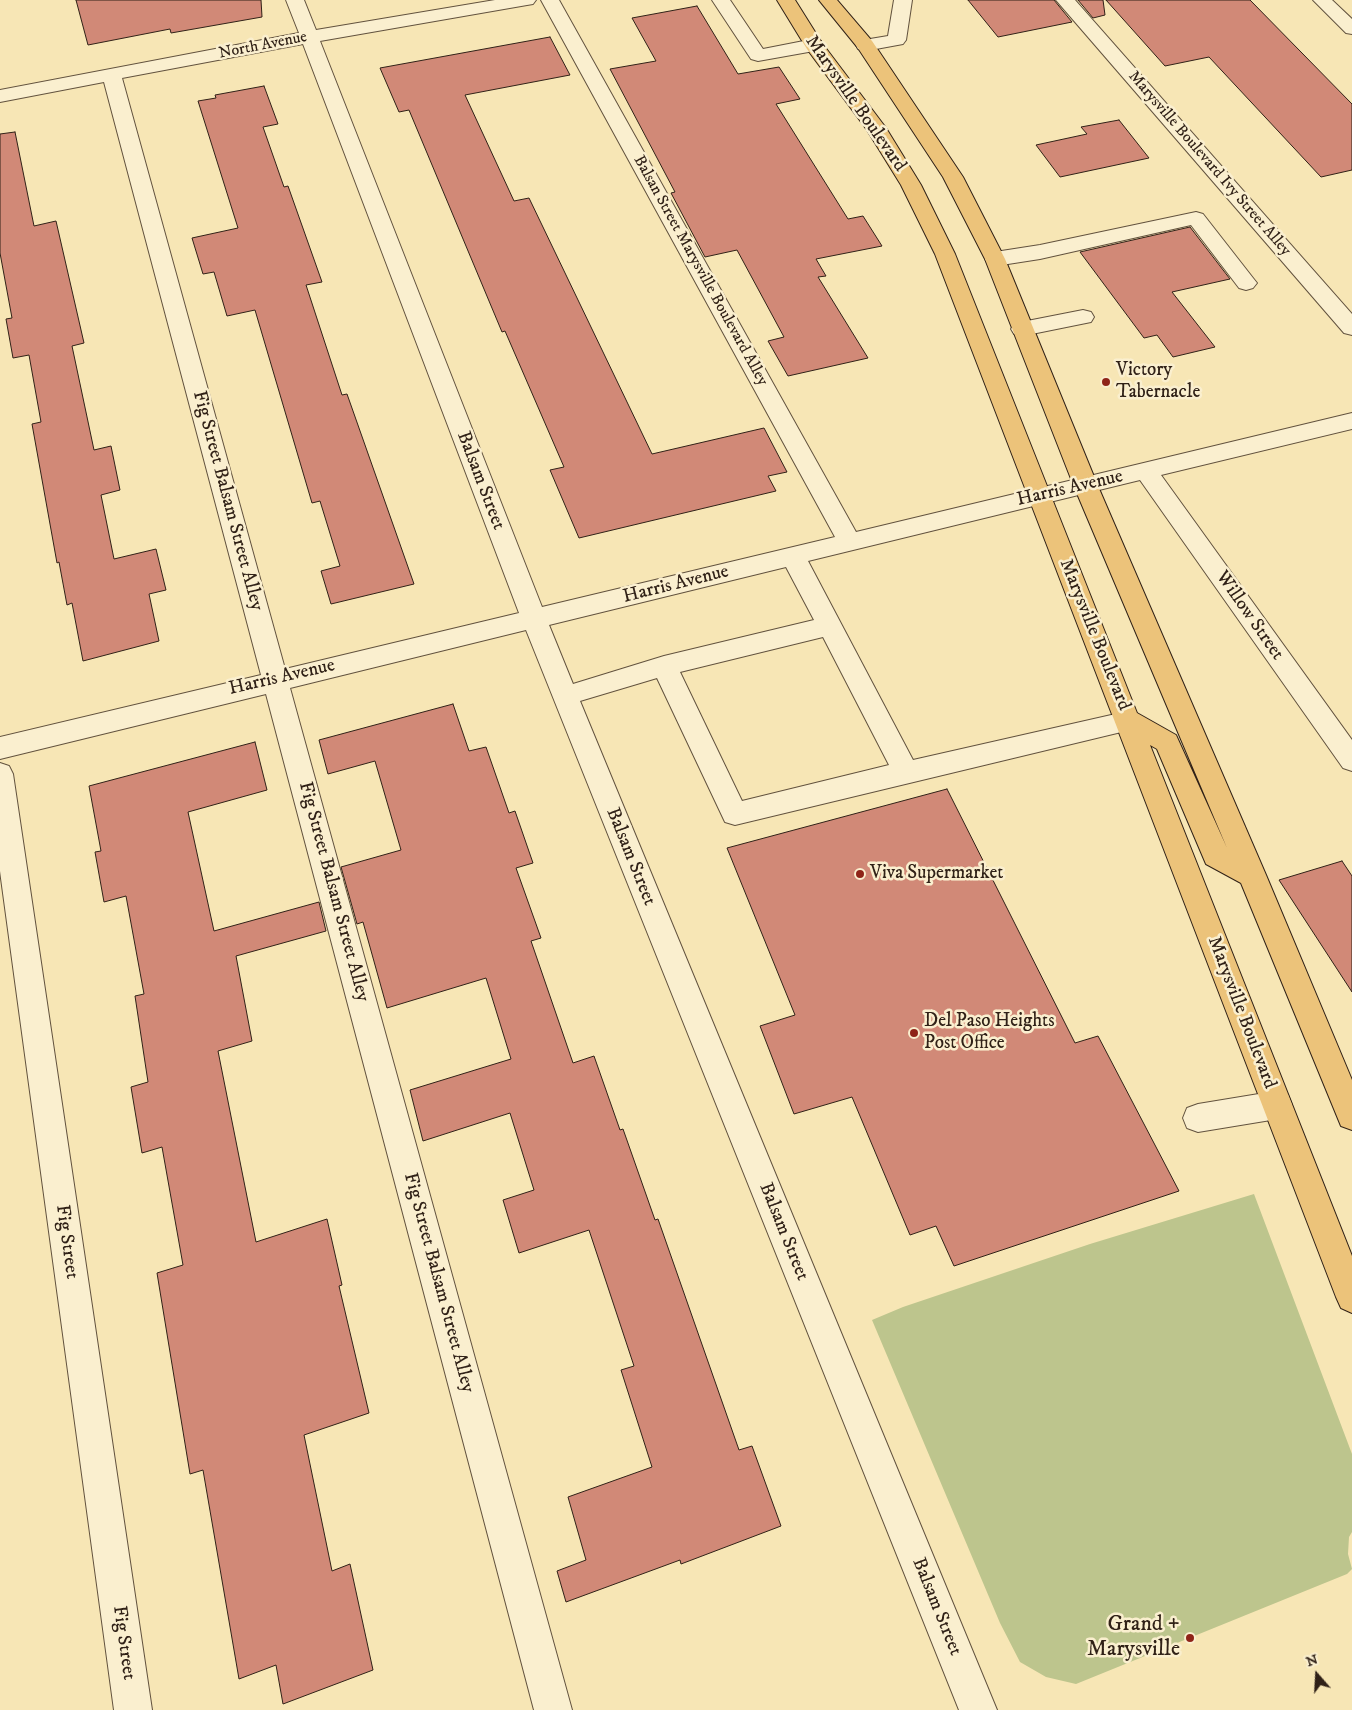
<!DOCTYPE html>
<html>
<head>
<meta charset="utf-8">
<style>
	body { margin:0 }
	#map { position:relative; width:1352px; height:1710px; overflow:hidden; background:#f7e6b5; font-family:"IM FELL DW Pica",serif }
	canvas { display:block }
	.north { position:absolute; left:1292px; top:1650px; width:50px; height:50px; -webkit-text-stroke:4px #faefcf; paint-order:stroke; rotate:341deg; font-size:14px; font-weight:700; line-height:20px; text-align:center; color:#302117 }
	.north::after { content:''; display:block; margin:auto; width:18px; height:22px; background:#302117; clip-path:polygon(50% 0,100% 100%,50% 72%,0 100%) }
</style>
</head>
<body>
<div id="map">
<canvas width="1352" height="1710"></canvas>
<div class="north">N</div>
</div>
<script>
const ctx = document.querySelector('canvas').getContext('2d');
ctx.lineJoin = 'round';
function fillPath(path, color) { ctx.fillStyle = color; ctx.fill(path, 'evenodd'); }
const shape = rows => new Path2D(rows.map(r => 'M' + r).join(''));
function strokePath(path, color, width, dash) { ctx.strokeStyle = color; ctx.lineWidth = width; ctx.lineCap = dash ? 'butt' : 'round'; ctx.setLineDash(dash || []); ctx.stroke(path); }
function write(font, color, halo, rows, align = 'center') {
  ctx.font = font + ' "IM FELL DW Pica",serif'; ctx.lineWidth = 5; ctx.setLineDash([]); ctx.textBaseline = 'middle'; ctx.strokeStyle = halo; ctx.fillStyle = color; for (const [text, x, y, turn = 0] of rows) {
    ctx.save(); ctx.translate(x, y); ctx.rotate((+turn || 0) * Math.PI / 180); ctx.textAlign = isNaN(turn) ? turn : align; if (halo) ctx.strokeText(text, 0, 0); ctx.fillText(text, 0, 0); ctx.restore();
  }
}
const green = shape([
	[1254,1194,1352,1454,1352,1532,1349,1537,1348,1554,1352,1569,1347,1574,1076,1684,1046,1677,1020,1662,1000,1623,872,1320,903,1307,1090,1244]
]);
const building = shape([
	[76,0,261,0,262,17,171,33,170,29,88,45,76,0],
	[968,0,1054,0,1072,22,998,37,968,0],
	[1078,0,1103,0,1105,15,1093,18,1078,0],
	[1106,0,1250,0,1352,104,1352,170,1321,177,1209,57,1165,66,1106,0],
	[697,6,738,74,779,67,800,99,776,104,848,219,863,216,882,246,816,259,826,276,818,277,868,358,788,376,768,341,784,337,737,250,705,257,671,193,675,192,610,69,656,61,632,18,697,6],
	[550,37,570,75,465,95,514,201,529,198,652,454,764,428,787,472,768,476,776,491,579,538,550,470,564,467,505,331,502,332,409,110,399,112,380,68,550,37],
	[264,86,278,124,263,127,284,187,288,186,322,282,306,285,342,395,347,394,414,584,331,604,321,571,340,566,320,501,312,503,255,310,227,316,214,272,203,274,192,238,238,228,198,101,216,98,215,95,264,86],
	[1119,120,1149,158,1060,177,1036,145,1087,134,1081,127,1119,120],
	[15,132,34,226,56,221,84,343,72,346,94,450,111,446,120,490,101,495,114,559,156,549,166,590,149,594,159,641,83,661,72,603,67,605,59,562,57,563,32,424,41,422,29,355,13,358,6,319,12,318,0,253,0,134,15,132],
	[1190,227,1230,279,1172,292,1215,347,1173,357,1157,335,1144,338,1080,252,1190,227],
	[453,704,469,751,486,747,509,813,515,811,533,863,516,868,541,938,531,941,573,1063,594,1056,620,1130,623,1129,655,1220,658,1219,739,1450,752,1446,781,1526,681,1564,680,1560,566,1602,557,1571,586,1560,568,1497,652,1467,621,1370,634,1366,589,1230,519,1253,503,1200,534,1190,510,1113,423,1141,410,1090,511,1059,486,978,387,1008,363,922,357,924,341,867,401,850,375,761,328,774,319,740,453,704],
	[255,742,267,790,188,812,214,931,319,902,326,931,236,956,252,1041,218,1051,256,1242,327,1219,342,1285,339,1286,369,1413,304,1435,332,1571,350,1564,373,1670,283,1704,276,1665,239,1679,203,1470,190,1474,157,1273,183,1265,162,1147,142,1153,131,1087,148,1082,135,996,144,994,126,896,104,902,95,852,101,851,89,786,255,742],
	[947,789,1075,1043,1098,1036,1179,1191,954,1266,936,1226,910,1235,852,1097,794,1114,760,1026,795,1015,727,848,947,789],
	[1342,861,1352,876,1352,992,1279,880,1342,861]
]);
const minor = shape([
	[286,0,304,0,316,30,495,0,536,0,533,4,527,5,320,41,542,607,835,537,541,0,559,0,856,532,1352,413,1352,429,1161,475,1352,740,1352,771,1343,768,1140,480,808,561,913,760,1129,711,1138,714,1142,721,1138,728,735,825,725,822,657,678,580,701,997,1710,959,1710,526,630,290,688,572,1710,534,1710,266,694,0,759,0,737,261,675,104,82,0,102,0,90,299,33,286,0],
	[303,44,519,613,285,669,122,78,303,44],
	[786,567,814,620,664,656,573,684,549,625,786,567],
	[823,637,889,765,742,801,680,672,823,637],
	[712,0,730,0,763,49,814,39,821,41,823,45,821,49,814,51,758,61,751,59,712,0],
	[894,0,912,0,906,40,903,44,865,51,858,49,856,45,858,41,888,36,894,0],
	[1056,0,1075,0,1352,314,1352,335,1344,333,1056,0],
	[1313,0,1332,0,1352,19,1352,34,1346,33,1313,0],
	[1196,212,1203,214,1253,278,1257,283,1253,288,1246,290,1239,288,1191,225,1040,259,995,266,988,264,985,259,988,254,995,252,1040,245,1196,212],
	[1083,310,1091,312,1094,317,1091,322,1022,336,1014,334,1011,329,1014,324,1022,322,1083,310],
	[0,763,9,766,13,774,152,1710,114,1710,0,871,0,763],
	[1277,1091,1288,1095,1292,1105,1288,1115,1277,1119,1198,1132,1187,1128,1183,1118,1187,1108,1198,1104,1277,1091]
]);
const major = shape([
	[777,0,795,0,822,43,886,128,921,185,955,254,1137,713,1176,735,1227,848,1073,484,985,259,943,177,858,48,819,0,837,0,872,41,963,177,1005,259,1097,484,1266,875,1352,1080,1352,1130,1341,1126,1241,883,1206,864,1157,749,1150,745,1352,1256,1352,1313,1341,1308,1336,1297,935,254,901,185,867,130,807,49,777,0]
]);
const markers = [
	[1106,382,5,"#8f2418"],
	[860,874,5,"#8f2418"],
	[914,1033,5,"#8f2418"],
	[1190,1638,5,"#8f2418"]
];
const farStreetnames = [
	["North Avenue",263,46,-11],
	["Marysville Boulevard Ivy Street Alley",1209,164,49],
	["Balsan Street Marysville Boulevard Alley",700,271,61]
];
const streetNames = [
	["Marysville Boulevard",855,104,55],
	["Balsam Street",480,481,69],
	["Harris Avenue",1070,489,-13],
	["Fig Street Balsam Street Alley",227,501,75],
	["Harris Avenue",676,585,-14],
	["Willow Street",1249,616,55],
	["Marysville Boulevard",1094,635,68],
	["Harris Avenue",282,678,-13],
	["Balsam Street",630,857,68],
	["Fig Street Balsam Street Alley",333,892,75],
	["Marysville Boulevard",1241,1013,69],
	["Balsam Street",783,1232,68],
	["Fig Street",66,1242,82],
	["Fig Street Balsam Street Alley",438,1283,75],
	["Balsam Street",936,1607,68],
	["Fig Street",123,1643,82]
];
const poiNames = [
	["Victory",1116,371],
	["Tabernacle",1116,393],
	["Viva Supermarket",870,874],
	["Del Paso Heights",924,1022],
	["Post Office",924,1044]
];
const nearPoinames = [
	["Grand +",1180,1625],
	["Marysville",1180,1650]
];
fillPath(green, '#bdc58d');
fillPath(building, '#d18977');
strokePath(building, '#302117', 1);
strokePath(minor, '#62523e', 2);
strokePath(major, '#302117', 2);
fillPath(minor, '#faefcf');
fillPath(major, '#ecc37a');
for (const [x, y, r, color] of markers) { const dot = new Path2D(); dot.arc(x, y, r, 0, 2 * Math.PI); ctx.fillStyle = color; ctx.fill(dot); strokePath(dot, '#faefcf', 2); }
write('16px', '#302117', '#faefcf', farStreetnames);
write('19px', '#302117', '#faefcf', streetNames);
write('19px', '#302117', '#faefcf', poiNames, 'left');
write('22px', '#302117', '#faefcf', nearPoinames, 'right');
</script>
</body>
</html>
